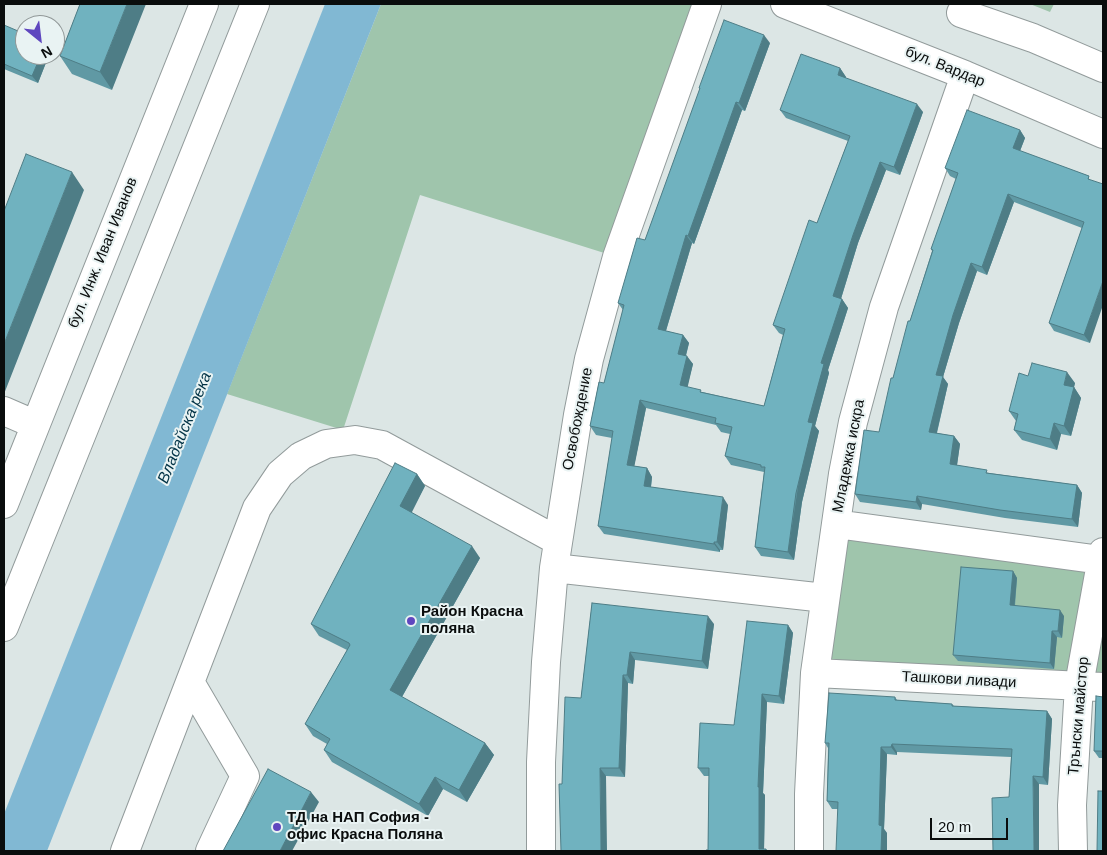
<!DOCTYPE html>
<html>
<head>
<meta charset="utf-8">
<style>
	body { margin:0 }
	#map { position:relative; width:1107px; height:855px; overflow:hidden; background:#dce6e5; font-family:Arial,sans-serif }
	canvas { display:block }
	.frame { position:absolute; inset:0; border:5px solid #0a0d0d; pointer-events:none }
	.north { position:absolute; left:15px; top:15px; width:50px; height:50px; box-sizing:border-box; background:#e9f3f3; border:1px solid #909797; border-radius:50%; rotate:151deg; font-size:14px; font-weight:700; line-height:20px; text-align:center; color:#0a0d0d }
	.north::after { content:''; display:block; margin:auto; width:18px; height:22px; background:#5f47bf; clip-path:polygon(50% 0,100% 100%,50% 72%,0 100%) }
	.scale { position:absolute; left:930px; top:818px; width:78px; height:22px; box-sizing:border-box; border:2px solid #0a0d0d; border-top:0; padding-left:6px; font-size:15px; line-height:18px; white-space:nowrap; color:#0a0d0d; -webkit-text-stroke:4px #e9f3f3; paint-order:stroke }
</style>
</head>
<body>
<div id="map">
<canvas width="1107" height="855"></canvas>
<div class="frame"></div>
<div class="north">N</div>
<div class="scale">20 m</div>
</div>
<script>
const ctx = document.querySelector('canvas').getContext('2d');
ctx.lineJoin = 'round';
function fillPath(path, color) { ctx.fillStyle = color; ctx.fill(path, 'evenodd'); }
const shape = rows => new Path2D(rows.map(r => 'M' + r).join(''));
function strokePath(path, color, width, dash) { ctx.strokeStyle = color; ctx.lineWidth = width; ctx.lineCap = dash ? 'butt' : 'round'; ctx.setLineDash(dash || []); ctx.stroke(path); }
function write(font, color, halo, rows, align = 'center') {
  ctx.font = font + ' Arial,sans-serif'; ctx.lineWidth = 4; ctx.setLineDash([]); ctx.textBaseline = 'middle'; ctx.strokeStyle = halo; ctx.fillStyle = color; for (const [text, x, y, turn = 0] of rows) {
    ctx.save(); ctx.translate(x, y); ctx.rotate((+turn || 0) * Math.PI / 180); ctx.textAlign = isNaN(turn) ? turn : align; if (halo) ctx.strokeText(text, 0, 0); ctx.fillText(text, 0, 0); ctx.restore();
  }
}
const green = shape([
	[381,4,697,4,617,257,420,195,343,430,227,394],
	[1030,4,1054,4,1050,12],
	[836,524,1101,560,1079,685,815,673],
	[1103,589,1103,683,1082,682]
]);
const water = shape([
	[325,4,381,4,47,851,4,851,4,814]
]);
const minor = shape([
	[785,4,965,75,1103,134],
	[961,13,1033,38,1103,68],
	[4,411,34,424],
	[4,504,204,4],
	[836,524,1101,560],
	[554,568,825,598],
	[4,627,255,4],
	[815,673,1103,687],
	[190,682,245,776,210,851],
	[125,851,257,508,280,474,301,456,326,444,355,440,382,445,558,541],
	[541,851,541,762,546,662,554,568,578,415,589,359,617,257,707,4],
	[809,851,809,794,815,673,843,474,853,422,884,307,965,75],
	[1073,851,1072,805,1079,685,1103,552]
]);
const wall = shape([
	[80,4,112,90,72,74,60,56],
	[4,25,25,55,49,55,38,83,4,69],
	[770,43,745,111,742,110,694,244,692,243,666,331,683,335,689,343,686,356,693,364,687,387,702,392,764,406,783,335,779,333,773,325,817,223,848,141,786,118,780,110,840,68,846,77,846,78,923,112,900,175,886,170,858,243,841,299,842,299,848,308,828,370,829,373,815,426,819,431,802,502,794,560,761,556,755,547,764,472,731,465,725,456,730,434,721,432,716,425,646,408,634,466,647,468,652,477,651,487,728,505,723,550,720,550,720,552,604,534,598,526,612,438,596,435,590,426,604,383,623,310,618,303,645,240,700,89,699,88],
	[1020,130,1025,138,1020,151,1089,176,1090,343,1054,331,1049,323,1082,228,1014,202,987,275,977,271,959,323,943,377,948,384,937,433,954,436,960,444,957,465,989,473,1077,485,1082,493,1078,527,1005,518,922,504,921,510,860,502,855,494,879,432,893,378,910,321,932,251,931,249,956,179,950,176,945,168],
	[1028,376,1075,383,1074,387,1081,398,1071,436,1061,434,1057,450,1022,440,1014,430,1016,421,1009,411],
	[417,474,425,486,411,512,480,558,402,697,485,743,494,755,467,802,443,789,428,816,332,762,324,750,327,744,313,736,305,724,347,650,319,636,311,624],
	[1013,571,1017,578,1015,606,1064,616,1062,638,1057,637,1054,669,958,661,953,655],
	[592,603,714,624,708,669,635,660,633,684,628,683,625,777,606,776,562,784,581,698],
	[788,625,793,633,784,704,767,702,763,793,765,795,764,849,766,849,768,851,706,851,708,850,709,776,704,776,698,768,734,725],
	[895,697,897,700,952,704,954,706,1047,711,1052,719,1048,785,1039,784,1009,797,1011,757,897,752,897,755,887,754,884,829,887,833,837,809,832,809,827,801,828,748,825,743],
	[1103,697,1103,758,1099,758,1094,751]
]);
const shadedWall = shape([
	[127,4,146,4,112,90,100,72],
	[764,35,770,43,745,111,739,103],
	[41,55,49,55,38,83,32,76],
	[840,68,846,77,844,83,838,75],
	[736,102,742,110,694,244,688,236],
	[917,104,923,112,900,175,894,167],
	[1020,130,1025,138,1018,156,1013,148],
	[880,162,886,170,858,243,839,305,833,296,853,235],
	[72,172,84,190,4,394,4,344],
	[1008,194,1014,202,987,275,982,267],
	[686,235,692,243,664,337,658,329],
	[971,263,977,271,959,323,943,377,948,384,935,440,929,432,936,375,953,315],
	[1103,281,1103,305,1090,343,1084,335],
	[842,299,848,308,828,370,829,373,815,426,819,431,802,502,794,560,788,552,808,422,821,363],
	[683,335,689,343,684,362,678,354],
	[687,356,693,364,686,394,680,385],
	[1067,372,1075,383,1074,387,1081,398,1071,436,1064,426,1064,385],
	[640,400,646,408,633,473,627,465],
	[1054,423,1061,434,1057,450,1050,439],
	[954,436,960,444,956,472,950,464],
	[647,468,652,477,650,495,644,486],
	[417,474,425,486,409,518,400,506],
	[1077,485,1082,493,1078,527,1072,519],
	[917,496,922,504,921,510,916,502],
	[723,497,728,505,723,550,717,542],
	[714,542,720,550,720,552,714,544],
	[472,546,480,558,399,702,390,690],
	[1013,571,1017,578,1014,611,1010,605],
	[1060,610,1064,616,1062,638,1058,631],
	[708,616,714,624,708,669,702,661],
	[788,625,793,633,784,704,779,696],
	[1052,631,1057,637,1054,669,1050,663],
	[630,652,635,660,633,684,627,675],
	[623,675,628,683,625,777,619,768],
	[762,694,767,702,763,793,765,795,764,851,759,849,758,787],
	[1047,711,1052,719,1048,785,1043,777],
	[485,743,494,755,467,802,459,790],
	[892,744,897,752,897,755,891,747],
	[881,747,887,754,884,829,887,833,887,851,881,851,879,825],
	[600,768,606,776,607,851,601,851],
	[1033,776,1039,784,1039,851,1034,851],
	[435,777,443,789,428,816,419,804],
	[311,792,319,802,292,851,280,851]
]);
const building = shape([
	[80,4,127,4,100,72,60,56,80,4],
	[724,20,764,35,739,103,736,102,688,236,686,235,658,329,683,335,678,354,687,356,680,385,701,390,700,392,764,406,785,329,773,325,809,220,817,223,850,136,780,110,801,54,840,68,838,75,917,104,894,167,880,162,853,235,833,296,842,299,821,363,824,364,808,422,813,423,796,493,788,552,755,547,765,467,761,467,761,465,725,456,732,427,715,423,716,418,640,400,627,465,647,468,644,486,723,497,717,542,714,542,714,544,598,526,613,431,590,426,599,382,604,383,624,305,618,303,637,238,645,240,700,88,699,88,724,20],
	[4,25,25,34,25,55,41,55,32,76,4,64,4,25],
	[967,110,1020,130,1013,148,1089,176,1088,179,1103,184,1103,281,1084,335,1049,323,1084,222,1008,194,982,267,971,263,953,315,936,375,943,376,929,432,954,436,950,464,987,470,986,473,1077,485,1072,519,1000,510,917,496,916,502,855,494,864,430,879,432,891,378,893,378,908,321,910,321,933,250,931,249,958,173,945,168,967,110],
	[26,154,72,172,4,344,4,211,26,154],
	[1032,363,1067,372,1064,385,1074,387,1064,426,1054,423,1050,439,1014,430,1018,414,1009,411,1019,373,1028,376,1032,363],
	[395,463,417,474,400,506,472,546,390,690,485,743,459,790,435,777,419,804,324,750,330,739,305,724,350,645,349,643,311,624,395,463],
	[961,567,1013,571,1010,605,1060,610,1058,631,1052,631,1050,663,953,655,961,567],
	[592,603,708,616,702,661,630,652,627,675,623,675,619,768,600,768,601,851,561,851,559,784,562,784,565,697,581,698,592,603],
	[747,621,788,625,779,696,762,694,758,787,759,787,759,849,766,849,766,851,706,851,706,850,708,850,709,768,698,768,700,723,734,725,747,621],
	[829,693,895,697,895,700,952,704,952,706,1047,711,1043,777,1033,776,1034,851,993,851,992,798,1009,797,1012,749,892,744,891,747,881,747,879,825,882,826,881,851,836,851,838,802,827,801,829,743,825,743,829,693],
	[1096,696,1103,697,1103,751,1094,751,1096,696],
	[268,769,311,792,280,851,223,851,268,769],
	[1098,791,1103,791,1103,851,1097,851,1098,791]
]);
const markers = [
	[411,621,5,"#5f47bf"],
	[277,827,5,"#5f47bf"]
];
const streetNames = [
	["бул. Вардар",945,67,22],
	["бул. Инж. Иван Иванов",103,253,-68],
	["Освобождение",578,419,-79],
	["Младежка искра",849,456,-79],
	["Ташкови ливади",959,680,3],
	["Трънски майстор",1079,716,-85]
];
const poiNames = [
	["Район Красна",421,612],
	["поляна",421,629],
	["ТД на НАП София -",287,818],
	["офис Красна Поляна",287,835]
];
const waterNames = [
	["Владайска река",185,428,-68]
];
fillPath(green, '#9fc5ac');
fillPath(water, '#81b8d3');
strokePath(minor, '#929b9b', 30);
strokePath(minor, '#fff', 28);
fillPath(wall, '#6099a4');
fillPath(shadedWall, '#4e7d86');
fillPath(building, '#70b2bf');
strokePath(building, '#4e7d86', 1);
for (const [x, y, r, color] of markers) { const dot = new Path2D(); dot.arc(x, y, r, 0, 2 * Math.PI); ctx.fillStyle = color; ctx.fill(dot); strokePath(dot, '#e9f3f3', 2); }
write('15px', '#0a0d0d', '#e9f3f3', streetNames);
write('bold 15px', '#0a0d0d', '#e9f3f3', poiNames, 'left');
write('italic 16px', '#003245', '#e9f3f3', waterNames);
</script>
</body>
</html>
